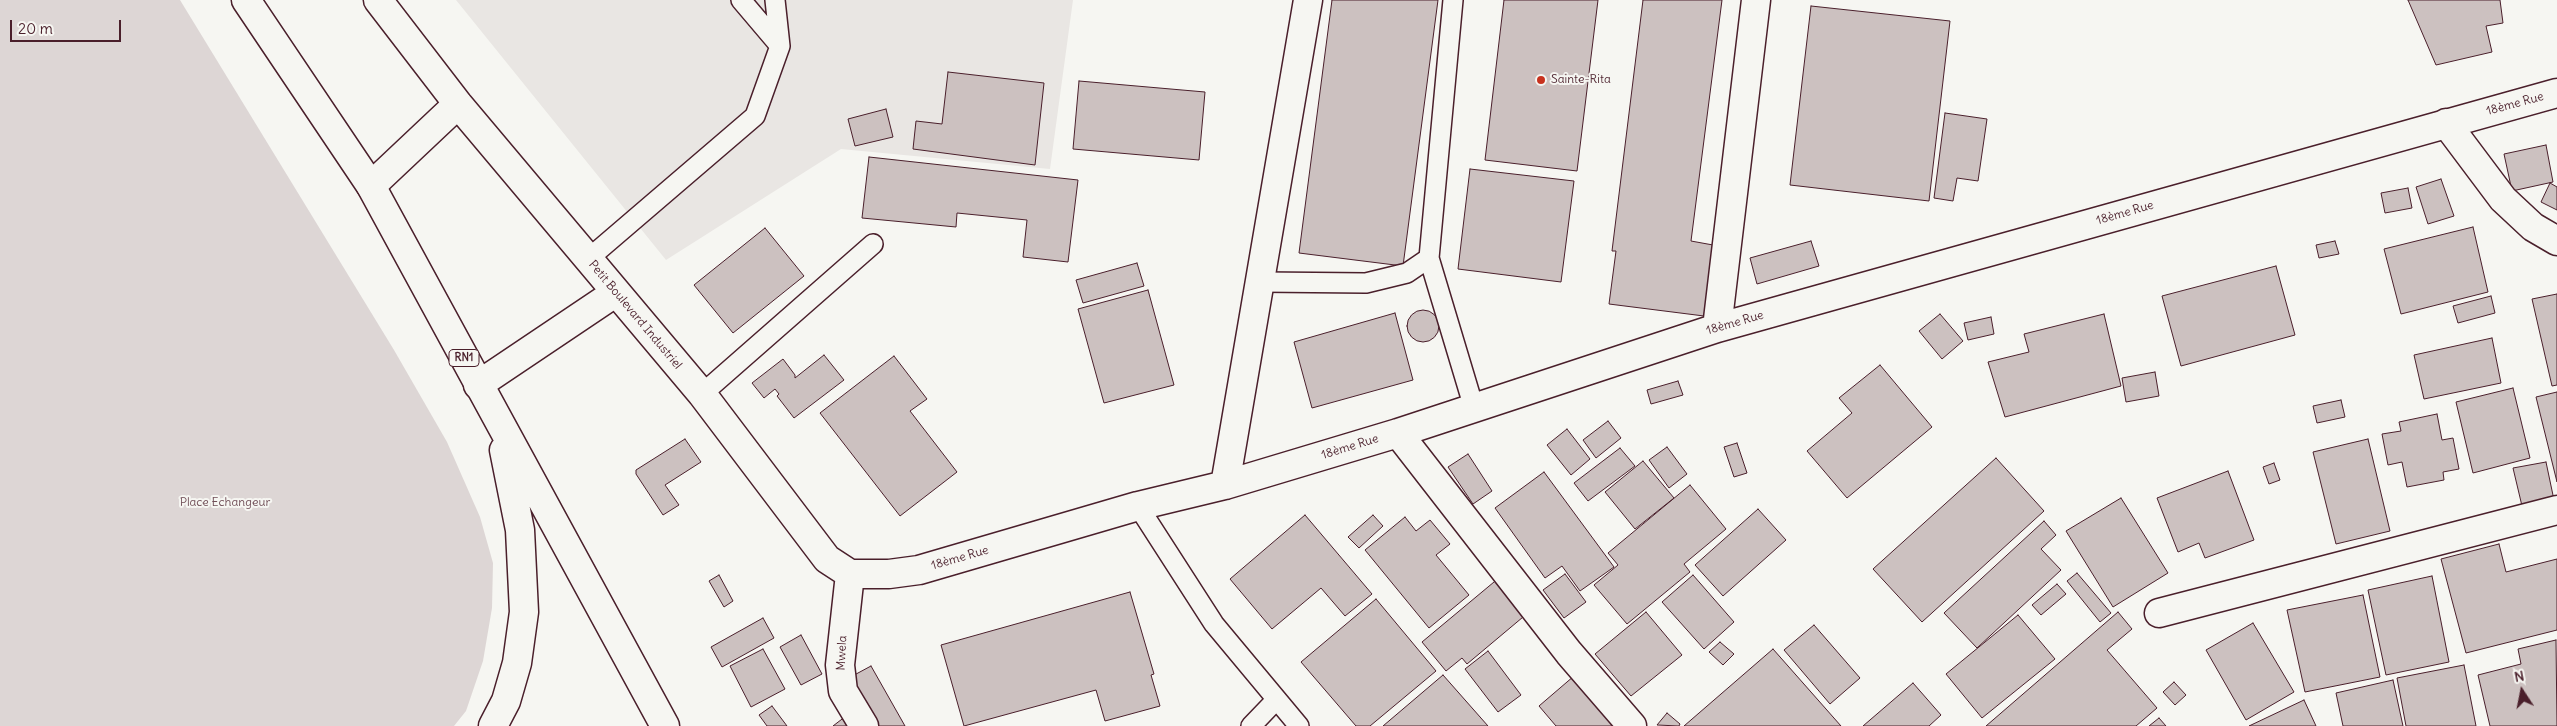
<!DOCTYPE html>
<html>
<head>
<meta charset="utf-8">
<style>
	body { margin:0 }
	#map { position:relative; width:2557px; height:726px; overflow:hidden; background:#f6f6f2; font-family:Delius,sans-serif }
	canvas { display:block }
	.north { position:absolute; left:2497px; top:666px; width:50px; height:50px; -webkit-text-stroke:4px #f6f6f2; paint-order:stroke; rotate:349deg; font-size:14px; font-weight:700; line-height:20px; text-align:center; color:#4a1f2b }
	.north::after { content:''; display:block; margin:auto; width:18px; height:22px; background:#4a1f2b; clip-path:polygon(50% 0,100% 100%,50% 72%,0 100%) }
	.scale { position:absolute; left:10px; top:20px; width:111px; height:22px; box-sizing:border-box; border:2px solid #4a1f2b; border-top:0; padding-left:6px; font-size:15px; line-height:18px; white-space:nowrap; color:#4a1f2b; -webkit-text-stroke:4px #f6f6f2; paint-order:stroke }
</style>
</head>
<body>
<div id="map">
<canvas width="2557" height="726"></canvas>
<div class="north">N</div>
<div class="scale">20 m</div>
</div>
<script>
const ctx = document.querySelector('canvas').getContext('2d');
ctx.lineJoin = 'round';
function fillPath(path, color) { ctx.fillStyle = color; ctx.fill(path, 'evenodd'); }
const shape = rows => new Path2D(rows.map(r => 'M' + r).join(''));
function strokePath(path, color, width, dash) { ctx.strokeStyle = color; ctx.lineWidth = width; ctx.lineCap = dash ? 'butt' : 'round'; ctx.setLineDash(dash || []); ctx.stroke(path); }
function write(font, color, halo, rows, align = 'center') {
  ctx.font = font + ' Delius,sans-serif'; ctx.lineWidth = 4; ctx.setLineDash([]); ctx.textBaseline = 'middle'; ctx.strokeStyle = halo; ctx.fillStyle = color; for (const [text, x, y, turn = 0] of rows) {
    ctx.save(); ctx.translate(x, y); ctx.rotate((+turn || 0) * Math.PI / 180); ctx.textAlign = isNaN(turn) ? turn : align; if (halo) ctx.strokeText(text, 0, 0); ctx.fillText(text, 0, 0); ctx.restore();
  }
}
const built = shape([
	[456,0,1073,0,1050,169,841,149,666,260]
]);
const green = shape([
	[0,0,180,0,394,350,447,442,480,517,493,563,492,608,483,661,466,711,454,726,0,726]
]);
const building = shape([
	[1332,0,1438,0,1403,266,1299,253,1332,0],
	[1504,0,1598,0,1577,171,1485,160,1504,0],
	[1643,0,1722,0,1691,241,1713,245,1704,316,1609,304,1616,251,1612,251,1643,0],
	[2408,0,2500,0,2503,23,2486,26,2492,52,2436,65,2408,0],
	[1811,6,1950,21,1929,201,1790,185,1811,6],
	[948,72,1044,83,1035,165,913,149,916,121,942,124,948,72],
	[1079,81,1205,92,1199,160,1073,149,1079,81],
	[886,109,893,137,855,146,848,119,886,109],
	[1945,113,1987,119,1978,181,1957,178,1953,201,1934,198,1945,113],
	[2546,145,2553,182,2512,191,2504,154,2546,145],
	[869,157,1078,180,1068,262,1023,257,1027,220,957,213,956,227,862,218,869,157],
	[1470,169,1574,181,1561,282,1458,269,1470,169],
	[2441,179,2454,216,2428,224,2416,187,2441,179],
	[2550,183,2557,187,2557,210,2541,202,2550,183],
	[2408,188,2412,208,2385,213,2381,193,2408,188],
	[2473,227,2488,292,2401,314,2384,249,2473,227],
	[765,228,804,276,733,333,694,285,765,228],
	[1811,241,1819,266,1757,284,1750,258,1811,241],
	[2335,241,2339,254,2319,258,2316,245,2335,241],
	[1137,263,1144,286,1083,303,1076,280,1137,263],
	[2276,266,2295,335,2181,366,2162,296,2276,266],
	[1148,290,1174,385,1104,403,1078,309,1148,290],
	[2557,294,2557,385,2552,386,2532,299,2557,294],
	[2491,296,2495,313,2458,323,2453,306,2491,296],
	'1407 326a16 16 0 1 1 32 0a16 16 0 1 1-32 0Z',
	[1395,313,1413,380,1312,408,1294,342,1395,313],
	[1940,314,1963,341,1942,359,1919,331,1940,314],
	[2104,314,2121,386,2005,417,1988,362,2029,352,2024,334,2104,314],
	[1991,317,1994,334,1968,340,1964,323,1991,317],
	[2492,338,2501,383,2424,399,2414,355,2492,338],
	[824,355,844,380,794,418,777,396,779,394,775,389,764,398,752,383,783,359,795,375,795,378,824,355],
	[894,356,927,399,910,411,957,472,900,516,820,413,894,356],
	[1880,365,1932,427,1847,498,1807,451,1852,413,1839,398,1880,365],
	[2155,372,2159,396,2126,402,2122,378,2155,372],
	[1678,381,1683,395,1651,404,1647,390,1678,381],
	[2513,388,2530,458,2473,473,2456,402,2513,388],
	[2557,392,2557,482,2536,397,2557,392],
	[2341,400,2345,417,2317,423,2313,406,2341,400],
	[2437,414,2442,440,2453,438,2459,469,2443,472,2444,480,2407,487,2402,462,2388,465,2382,434,2401,431,2399,422,2437,414],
	[1608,421,1621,438,1596,458,1583,440,1608,421],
	[1567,429,1590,459,1571,475,1547,445,1567,429],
	[685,439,701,462,665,485,679,505,663,515,636,474,636,470,685,439],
	[2368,439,2390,531,2336,544,2313,452,2368,439],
	[1737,443,1747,473,1734,477,1724,447,1737,443],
	[1667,447,1687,474,1669,488,1649,460,1667,447],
	[1620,448,1635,466,1588,501,1574,483,1620,448],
	[1468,454,1492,491,1473,504,1448,467,1468,454],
	[1996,458,2044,511,1922,622,1873,569,1996,458],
	[1643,461,1674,498,1635,529,1605,492,1643,461],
	[2546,462,2554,500,2522,506,2513,468,2546,462],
	[2274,463,2280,480,2269,484,2263,467,2274,463],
	[2228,471,2254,540,2205,558,2199,543,2178,552,2157,498,2228,471],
	[1544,472,1614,567,1580,591,1562,566,1545,578,1495,508,1544,472],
	[1690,485,1726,529,1684,564,1690,572,1627,624,1594,585,1618,565,1608,553,1690,485],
	[2121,498,2168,573,2113,607,2066,531,2121,498],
	[1758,509,1786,540,1723,596,1695,565,1758,509],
	[1305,515,1372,594,1345,616,1321,588,1272,629,1230,579,1305,515],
	[1373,515,1383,526,1359,548,1348,537,1373,515],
	[1405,517,1416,531,1430,520,1450,544,1436,555,1469,595,1429,628,1365,550,1405,517],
	[2044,521,2056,535,2041,549,2061,570,1977,648,1944,613,2044,521],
	[2499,544,2506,572,2557,559,2557,630,2466,653,2441,559,2499,544],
	[2077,573,2111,613,2100,622,2067,581,2077,573],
	[1565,574,1586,602,1564,618,1543,590,1565,574],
	[719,575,733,601,724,607,709,581,719,575],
	[1693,575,1734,622,1704,649,1662,602,1693,575],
	[2432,576,2449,662,2386,675,2368,590,2432,576],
	[1500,577,1529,612,1467,664,1462,658,1446,671,1422,642,1500,577],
	[2057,584,2066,594,2041,615,2032,605,2057,584],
	[1130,592,1154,674,1151,675,1160,706,1105,721,1096,690,964,726,941,645,1130,592],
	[2363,595,2380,677,2305,692,2287,610,2363,595],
	[1376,599,1436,671,1370,726,1356,726,1301,662,1376,599],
	[1646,612,1682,655,1631,696,1595,654,1646,612],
	[2118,612,2132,629,2107,650,2157,708,2136,726,1986,726,2118,612],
	[2018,615,2055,659,1982,718,1946,674,2018,615],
	[763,618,774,638,722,667,711,647,763,618],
	[2253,623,2294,692,2246,720,2206,650,2253,623],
	[1814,625,1860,678,1830,704,1784,650,1814,625],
	[801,635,822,674,801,685,780,647,801,635],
	[2556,640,2557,726,2490,726,2478,675,2521,664,2518,649,2556,640],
	[1720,642,1734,654,1723,665,1709,652,1720,642],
	[763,649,785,689,751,707,730,666,763,649],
	[1773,649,1841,726,1684,726,1773,649],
	[1488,651,1521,695,1498,712,1465,669,1488,651],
	[2464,665,2476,726,2406,726,2397,678,2464,665],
	[871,666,905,726,871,726,845,680,871,666],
	[1443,675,1488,726,1383,726,1443,675],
	[1574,676,1617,726,1556,726,1539,706,1574,676],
	[2393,680,2403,726,2343,726,2336,693,2393,680],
	[2174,682,2186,695,2175,705,2163,692,2174,682],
	[1913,683,1941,715,1929,726,1863,726,1913,683],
	[2304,700,2316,726,2249,726,2304,700],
	[772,706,787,726,767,726,759,715,772,706],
	[1667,713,1680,724,1679,726,1657,725,1667,713],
	[846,716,853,726,833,726,846,716],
	[2159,718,2166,726,2149,726,2159,718]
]);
const lane = shape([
	[741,0,780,46],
	[1453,0,1429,258,1474,408],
	[587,260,755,116,780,46,775,0],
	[1261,282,1366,283,1407,273,1429,258],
	[702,394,873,244],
	[1138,506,1214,624,1299,726],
	[1251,726,1276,700]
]);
const street = shape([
	[378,0,458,104,702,394,827,559,850,574,889,574,919,570,1138,506,1225,485,1398,433,1717,328,2557,93],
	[2446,123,2503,199,2533,227,2557,241],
	[371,186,458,104],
	[1717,328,1756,0],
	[478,385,615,293],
	[1398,433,1569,653,1632,726],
	[1225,485,1308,0],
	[850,574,840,665,843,691,864,726],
	[2159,613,2557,510]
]);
const highway = shape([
	[246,0,371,186,665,726],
	[493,726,506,701,517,663,524,612,520,530,504,450]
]);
const markers = [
	[1541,80,5,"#c8321e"]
];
const shields = [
	[464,358,30]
];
const shieldNames = [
	["RN1",464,358]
];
const poiNames = [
	["Sainte-Rita",1551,80]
];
const streetNames = [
	["18ème Rue",2515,104,-15],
	["18ème Rue",2125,213,-16],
	["Petit Boulevard Industriel",635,315,50],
	["18ème Rue",1735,323,-16],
	["18ème Rue",1350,447,-17],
	["18ème Rue",960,558,-16],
	["Mwela",842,653,-87]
];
const parkNames = [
	["Place Echangeur",225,503]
];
fillPath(built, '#e9e6e3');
fillPath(green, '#ddd6d5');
fillPath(building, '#ccc1c0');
strokePath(building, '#4a1f2b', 1);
strokePath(lane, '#4a1f2b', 22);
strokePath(street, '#4a1f2b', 31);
strokePath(highway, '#4a1f2b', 31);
strokePath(lane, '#f6f6f2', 19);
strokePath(street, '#f6f6f2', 28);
strokePath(highway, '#f6f6f2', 28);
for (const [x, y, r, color] of markers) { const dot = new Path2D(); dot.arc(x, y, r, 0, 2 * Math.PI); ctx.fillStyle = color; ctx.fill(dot); strokePath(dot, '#f6f6f2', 2); }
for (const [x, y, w] of shields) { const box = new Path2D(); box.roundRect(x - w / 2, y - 8.5, w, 17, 4); ctx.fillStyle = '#f6f6f2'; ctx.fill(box); strokePath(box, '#4a1f2b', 1); }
write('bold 11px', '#4a1f2b', null, shieldNames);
write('12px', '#4a1f2b', '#f6f6f2', poiNames, 'left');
write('12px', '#4a1f2b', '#f6f6f2', streetNames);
write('12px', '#6f4d56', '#f6f6f2', parkNames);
</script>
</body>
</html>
